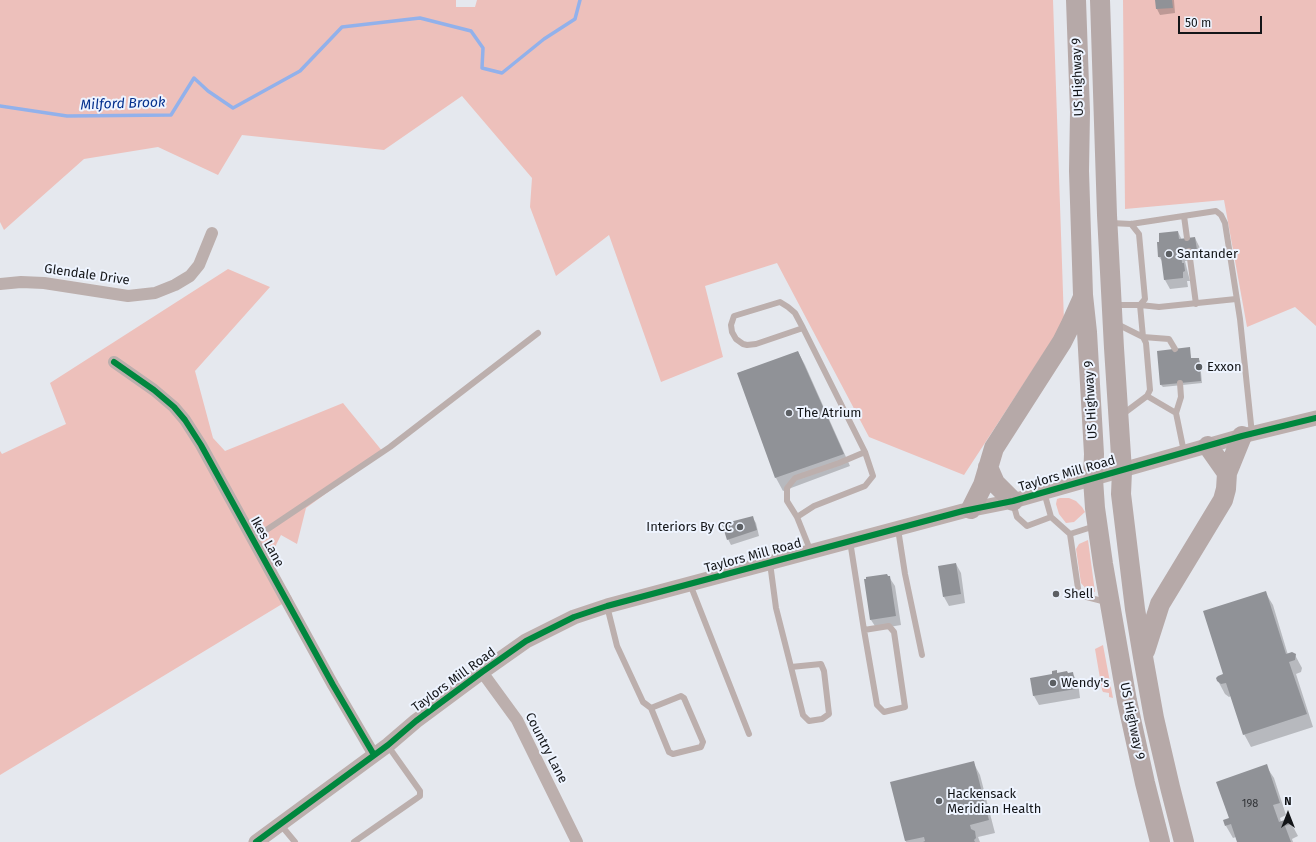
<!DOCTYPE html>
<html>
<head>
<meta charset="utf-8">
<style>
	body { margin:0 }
	#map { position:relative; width:1316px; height:842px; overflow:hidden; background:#e5e8ee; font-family:"Fira Sans",sans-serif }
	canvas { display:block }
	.north { position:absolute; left:1268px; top:794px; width:40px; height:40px; -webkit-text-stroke:3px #eef4ff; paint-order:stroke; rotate:0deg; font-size:11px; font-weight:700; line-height:16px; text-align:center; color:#131518 }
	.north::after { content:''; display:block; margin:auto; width:14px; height:18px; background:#131518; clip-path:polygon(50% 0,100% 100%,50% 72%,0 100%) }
	.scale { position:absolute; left:1178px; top:16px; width:84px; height:18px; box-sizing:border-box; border:2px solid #131518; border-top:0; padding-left:5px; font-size:12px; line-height:14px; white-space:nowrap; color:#131518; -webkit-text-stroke:3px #eef4ff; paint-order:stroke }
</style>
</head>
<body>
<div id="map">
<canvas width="1316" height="842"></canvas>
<div class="north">N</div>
<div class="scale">50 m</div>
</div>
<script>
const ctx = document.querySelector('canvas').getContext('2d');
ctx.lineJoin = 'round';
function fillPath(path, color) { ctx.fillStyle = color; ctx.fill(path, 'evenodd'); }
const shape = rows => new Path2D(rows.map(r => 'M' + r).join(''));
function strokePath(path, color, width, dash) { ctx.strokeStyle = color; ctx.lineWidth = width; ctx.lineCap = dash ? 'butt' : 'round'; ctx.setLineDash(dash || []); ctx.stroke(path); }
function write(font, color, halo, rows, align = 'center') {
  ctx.font = font + ' "Fira Sans",sans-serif'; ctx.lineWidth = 4; ctx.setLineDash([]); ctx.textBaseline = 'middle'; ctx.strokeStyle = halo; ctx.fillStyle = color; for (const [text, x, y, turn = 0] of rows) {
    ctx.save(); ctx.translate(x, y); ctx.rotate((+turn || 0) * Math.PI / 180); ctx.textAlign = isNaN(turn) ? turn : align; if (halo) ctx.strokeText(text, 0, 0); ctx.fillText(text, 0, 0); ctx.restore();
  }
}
const green = shape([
	[0,0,456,0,456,7,475,7,477,0,1053,0,1064,322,964,475,869,437,777,263,705,286,723,357,661,382,609,235,556,276,530,207,532,178,462,96,384,150,242,135,218,175,158,147,84,159,4,230,0,222],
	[1123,0,1316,0,1316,326,1295,307,1247,327,1224,200,1125,209],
	[228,269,270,287,195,371,213,438,225,451,343,403,383,452,306,508,297,544,281,535,269,559,292,598,0,775,0,451,2,454,66,424,50,383],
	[1060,498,1069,498,1076,501,1082,507,1085,512,1074,522,1066,523,1059,514,1056,504,1057,499],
	[1088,540,1095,592,1087,590,1081,583,1076,549,1079,544],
	[1103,645,1113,698,1109,697,1109,693,1103,692,1102,690,1095,649]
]);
const shadow = shape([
	[1156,0,1174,0,1175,13,1160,15,1157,9],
	[1178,232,1182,240,1195,238,1200,248,1201,259,1185,261,1190,281,1187,281,1188,287,1170,289,1165,280,1163,262,1159,257],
	[1189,348,1191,359,1198,359,1200,361,1202,383,1163,387,1161,385],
	[798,352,805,365,850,466,783,491,776,478,738,373],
	[752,517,756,523,759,536,731,545,728,539],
	[956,564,961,573,965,603,949,606,944,597],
	[889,577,895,586,901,625,877,629,871,620],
	[1265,592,1273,605,1288,655,1295,655,1302,668,1301,672,1296,674,1313,727,1251,747,1244,734,1231,696,1229,697,1225,694,1218,681,1225,675],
	[1056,671,1058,674,1072,673,1078,682,1080,698,1039,705,1034,696,1031,679,1053,675],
	[973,762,980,775,995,833,978,837,980,842,906,842,891,783],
	[1266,766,1274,778,1286,815,1280,818,1281,822,1289,819,1298,836,1292,839,1293,842,1238,842,1236,837,1233,838,1226,826]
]);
const stream = shape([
	[0,106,67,116,171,115,194,78,208,91,233,108,300,71,342,27,420,18,471,31,483,48,482,68,502,73,544,39,575,19,580,0]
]);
const building = shape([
	[1155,0,1172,0,1173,8,1156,9],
	[1178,231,1179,239,1195,237,1197,250,1181,252,1182,263,1184,263,1185,271,1183,272,1183,278,1164,280,1161,257,1158,257,1157,242,1159,242,1159,233],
	[1190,347,1191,358,1199,358,1201,381,1160,385,1157,351],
	[798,351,844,454,775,478,737,373],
	[753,516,757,530,727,540,722,524],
	[956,563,961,594,943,597,938,566],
	[887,574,888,576,890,576,896,616,870,620,864,579,866,579,866,577],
	[1266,591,1286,654,1292,652,1296,654,1295,660,1289,662,1307,714,1243,735,1226,683,1221,684,1217,681,1216,678,1218,676,1223,674,1203,611],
	[1057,670,1057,673,1067,671,1068,673,1073,672,1076,689,1033,696,1030,678,1052,674,1052,671],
	[974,761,989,820,970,825,971,829,975,831,976,838,974,840,975,842,923,842,925,841,924,837,905,841,890,782],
	[1267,764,1280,803,1273,805,1279,822,1290,818,1291,824,1285,826,1291,842,1237,842,1231,824,1225,826,1223,820,1229,818,1216,782]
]);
const service = shape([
	[1184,216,1187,238],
	[1111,223,1131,224,1216,211,1221,215,1225,223,1240,319,1252,434],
	[1189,251,1196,304],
	[1115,305,1140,305,1159,307,1236,299],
	[1115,323,1143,337,1169,339,1175,349],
	[1147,396,1176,413,1184,452],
	[1176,413,1181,397,1180,383],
	[1123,414,1147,396,1150,390,1146,343,1143,337,1140,305,1145,299,1139,234,1131,224],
	[1044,492,1051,517],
	[1013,503,1017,517,1027,526,1051,517,1070,534,1079,595,1106,602],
	[797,517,814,506,865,486,873,476,865,452,803,328,795,313,788,307,780,302,734,316,731,325,732,332,736,339,743,344,747,345,756,344,803,328],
	[898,529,905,574,922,655],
	[1070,534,1095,526],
	[253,539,390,447,538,333],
	[850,541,864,630,877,705,884,712,905,707,894,632,889,626,864,630],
	[811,552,797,517,787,501,787,488,795,478,839,463,865,452],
	[770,563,776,608,790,663,803,715,809,721,822,719,829,714,824,671,821,664,791,667],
	[690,584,749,734],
	[607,606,617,646,643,702,651,708,669,752,673,754,701,747,703,742,684,698,681,696,651,708],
	[280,824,295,842],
	[354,842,420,796,420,791,388,746]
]);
const minor = shape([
	[0,284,21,282,44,283,128,296,155,293,175,285,190,276,199,265,212,233],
	[114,362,154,390,174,407,185,420,201,445,333,685,374,755],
	[482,672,517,720,577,842]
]);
const tertiary = shape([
	[256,842,388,745,416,721,482,672,526,641,574,617,607,606,963,511,1013,501,1242,436,1316,418]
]);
const trunk = shape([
	[1076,0,1080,112,1079,171,1083,295,1087,332,1094,454,1093,479,1095,508,1103,564,1127,701,1145,783,1160,842],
	[1100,0,1107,215,1114,348,1122,471,1121,494,1135,609,1143,657,1154,718,1170,787,1184,842],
	[1208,446,1227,473],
	[988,467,995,483,1013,501],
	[971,509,983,485,994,448,1062,342,1070,326,1083,297],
	[1145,651,1160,604,1223,500,1226,489,1227,473,1242,436]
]);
const cycleway = shape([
	[114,362,154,390,174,407,185,420,201,445,333,685,374,755],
	[256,842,388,745,416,721,482,672,526,641,574,617,607,606,963,511,1013,501,1242,436,1316,418]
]);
const markers = [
	[1169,254,4,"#5c5f63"],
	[1199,367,4,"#5c5f63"],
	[789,413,4,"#5c5f63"],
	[740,527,4,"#5c5f63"],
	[1056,594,4,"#5c5f63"],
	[1053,683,4,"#5c5f63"],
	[939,801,4,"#5c5f63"]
];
const numberNames = [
	["198",1250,804]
];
const streetNames = [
	["US Highway 9",1078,77,-92],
	["Glendale Drive",87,275,8],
	["US Highway 9",1091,400,-93],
	["Taylors Mill Road",1067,474,-16],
	["Ikes Lane",267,542,61],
	["Taylors Mill Road",753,556,-15],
	["Taylors Mill Road",454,680,-36],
	["US Highway 9",1132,721,78],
	["Country Lane",546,748,63]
];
const poiNames = [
	["Santander",1177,254],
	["Exxon",1207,367],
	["The Atrium",797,413],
	["Interiors By CC",732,527,"right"],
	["Shell",1064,594],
	["Wendy's",1061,683],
	["Hackensack",947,794],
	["Meridian Health",947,809]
];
const waterNames = [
	["Milford Brook",123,104,-2]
];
fillPath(green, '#edc0bb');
fillPath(shadow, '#0003');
strokePath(stream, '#92b1eb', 3.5);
fillPath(building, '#909297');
strokePath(service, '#bcafad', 6);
strokePath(minor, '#bcafad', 12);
strokePath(tertiary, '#bcafad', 15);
strokePath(trunk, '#b6a9a8', 20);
strokePath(cycleway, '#00873e', 6);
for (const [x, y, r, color] of markers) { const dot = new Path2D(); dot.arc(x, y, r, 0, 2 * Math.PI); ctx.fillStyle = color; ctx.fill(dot); strokePath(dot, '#eef4ff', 1.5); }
write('11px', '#323438', null, numberNames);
write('13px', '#131518', '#eef4ff', streetNames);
write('13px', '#131518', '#eef4ff', poiNames, 'left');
write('italic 14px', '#05318e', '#eef4ff', waterNames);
</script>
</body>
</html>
